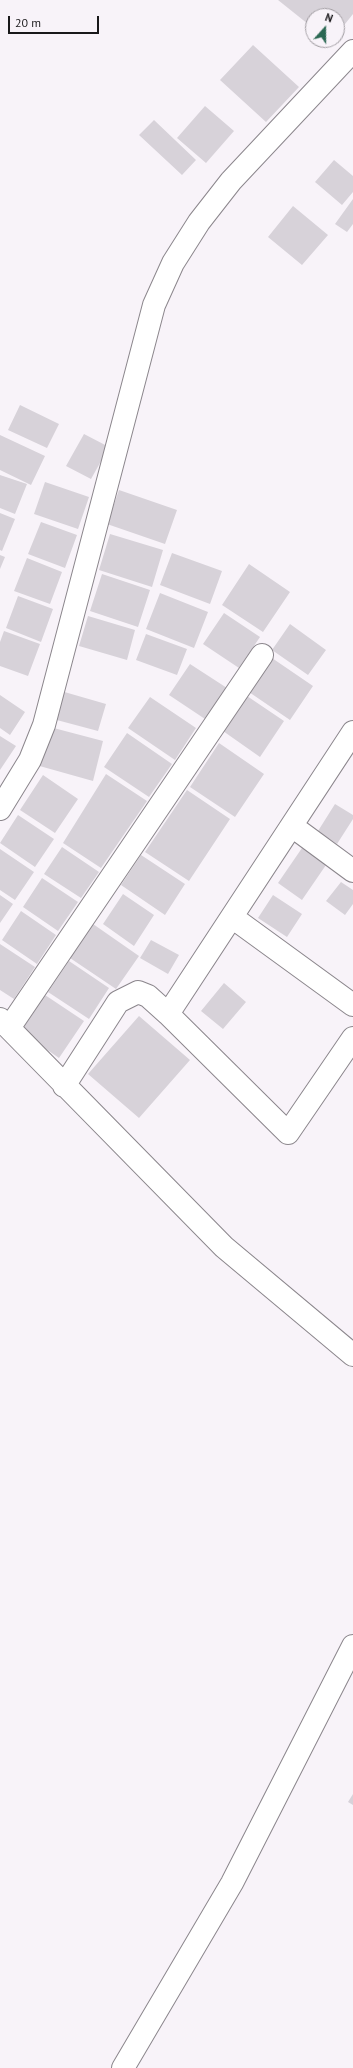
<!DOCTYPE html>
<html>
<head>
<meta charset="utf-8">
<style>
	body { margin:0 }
	#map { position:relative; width:353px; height:2068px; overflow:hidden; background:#f8f3f9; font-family:"PT Sans",sans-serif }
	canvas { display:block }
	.north { position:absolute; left:305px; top:8px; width:40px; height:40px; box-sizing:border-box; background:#f8f3f9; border:1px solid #9f9ba0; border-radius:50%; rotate:21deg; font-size:11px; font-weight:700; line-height:16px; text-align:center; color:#19181a }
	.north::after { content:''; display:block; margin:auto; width:14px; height:18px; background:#2b6853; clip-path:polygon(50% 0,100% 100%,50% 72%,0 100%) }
	.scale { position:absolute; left:8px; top:16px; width:91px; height:18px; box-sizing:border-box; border:2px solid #19181a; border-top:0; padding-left:5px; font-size:12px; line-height:14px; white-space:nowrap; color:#19181a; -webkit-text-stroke:3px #f8f3f9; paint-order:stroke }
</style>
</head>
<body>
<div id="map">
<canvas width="353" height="2068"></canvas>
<div class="north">N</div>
<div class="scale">20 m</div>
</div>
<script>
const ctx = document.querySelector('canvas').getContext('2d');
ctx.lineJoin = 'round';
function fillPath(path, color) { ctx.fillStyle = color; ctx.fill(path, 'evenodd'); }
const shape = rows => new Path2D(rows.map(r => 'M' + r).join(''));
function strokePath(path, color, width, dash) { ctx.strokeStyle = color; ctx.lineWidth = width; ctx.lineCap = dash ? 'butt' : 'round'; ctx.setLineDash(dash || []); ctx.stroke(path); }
const building = shape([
	[278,0,353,0,353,14,337,34,337,16,313,16,313,28],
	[253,45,299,87,266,122,220,80],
	[205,106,234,131,206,163,177,138],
	[154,120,196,160,182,175,139,135],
	[334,160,353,176,353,192,342,205,315,182],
	[353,199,353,224,347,232,335,224],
	[293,206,328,235,302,265,268,237],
	[20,405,59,424,47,448,8,430],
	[84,434,109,447,91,479,66,466],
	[0,435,45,456,31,485,0,470],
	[0,475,27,484,15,514,0,508],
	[45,482,89,497,78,529,34,514],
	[119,490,177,510,165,544,107,524],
	[0,513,15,519,2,551,0,550],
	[41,522,77,535,65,568,28,554],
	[110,534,163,550,152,587,99,570],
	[172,553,222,571,210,604,160,585],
	[0,555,5,557,0,569],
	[27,558,62,572,50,604,14,591],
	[249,564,290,592,263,632,222,605],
	[102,574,150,590,138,627,90,611],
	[160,593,208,612,194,648,146,629],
	[18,596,53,609,41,642,6,628],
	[224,613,260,637,239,668,203,644],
	[88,616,135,630,127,660,79,646],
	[290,624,326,650,308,675,272,650],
	[4,631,40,644,28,676,0,666,0,642],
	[146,634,187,649,177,675,136,660],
	[269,656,313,686,290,720,246,690],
	[190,664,227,688,205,719,169,695],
	[61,691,106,704,98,731,53,719],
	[0,695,25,712,10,735,0,728],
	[247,696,284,721,260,757,223,731],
	[150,697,196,728,175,760,128,728],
	[46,726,103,741,93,781,36,765],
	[127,733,172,764,149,797,104,767],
	[0,736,16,746,0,770],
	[219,743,264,774,235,817,190,787],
	[106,774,147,801,101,868,63,843],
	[43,775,78,799,55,833,20,810],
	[187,790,230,819,189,881,145,852],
	[335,804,353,815,353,819,337,844,318,831],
	[18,815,54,839,35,867,0,843],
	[62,847,99,872,81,898,44,874],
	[302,848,326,865,302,900,278,883],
	[0,849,34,872,15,900,0,890],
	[141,855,185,884,165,915,121,885],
	[42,878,78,902,58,931,23,907],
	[341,882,353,890,353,904,345,915,326,901],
	[123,894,154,915,134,946,103,924],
	[0,895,13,904,0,923],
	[273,895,302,914,287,937,258,918],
	[21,911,56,935,37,964,2,940],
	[93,924,139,956,116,989,70,958],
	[151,940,179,955,168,974,140,958],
	[0,944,35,967,14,999,0,990],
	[69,961,109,988,89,1019,48,992],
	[224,983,246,1002,223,1029,201,1011],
	[45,995,84,1021,59,1058,20,1031],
	[139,1016,190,1060,139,1118,88,1074],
	[353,1794,353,1805,348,1802]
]);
const minor = shape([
	[0,809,30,760,44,725,154,305,173,263,199,222,231,181,353,51],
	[292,826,353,871],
	[232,917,353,1005],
	[168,1014,353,732],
	[0,1019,224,1247,353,1355],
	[9,1028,262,655],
	[64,1086,118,1002,138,992,148,996,168,1014,288,1133,353,1038]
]);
const tertiary = shape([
	[123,2068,232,1883,353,1646]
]);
fillPath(building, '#d7d2d9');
strokePath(minor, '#8b868c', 24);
strokePath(tertiary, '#8b868c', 24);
strokePath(minor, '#fff', 22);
strokePath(tertiary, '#fff', 22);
</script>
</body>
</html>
